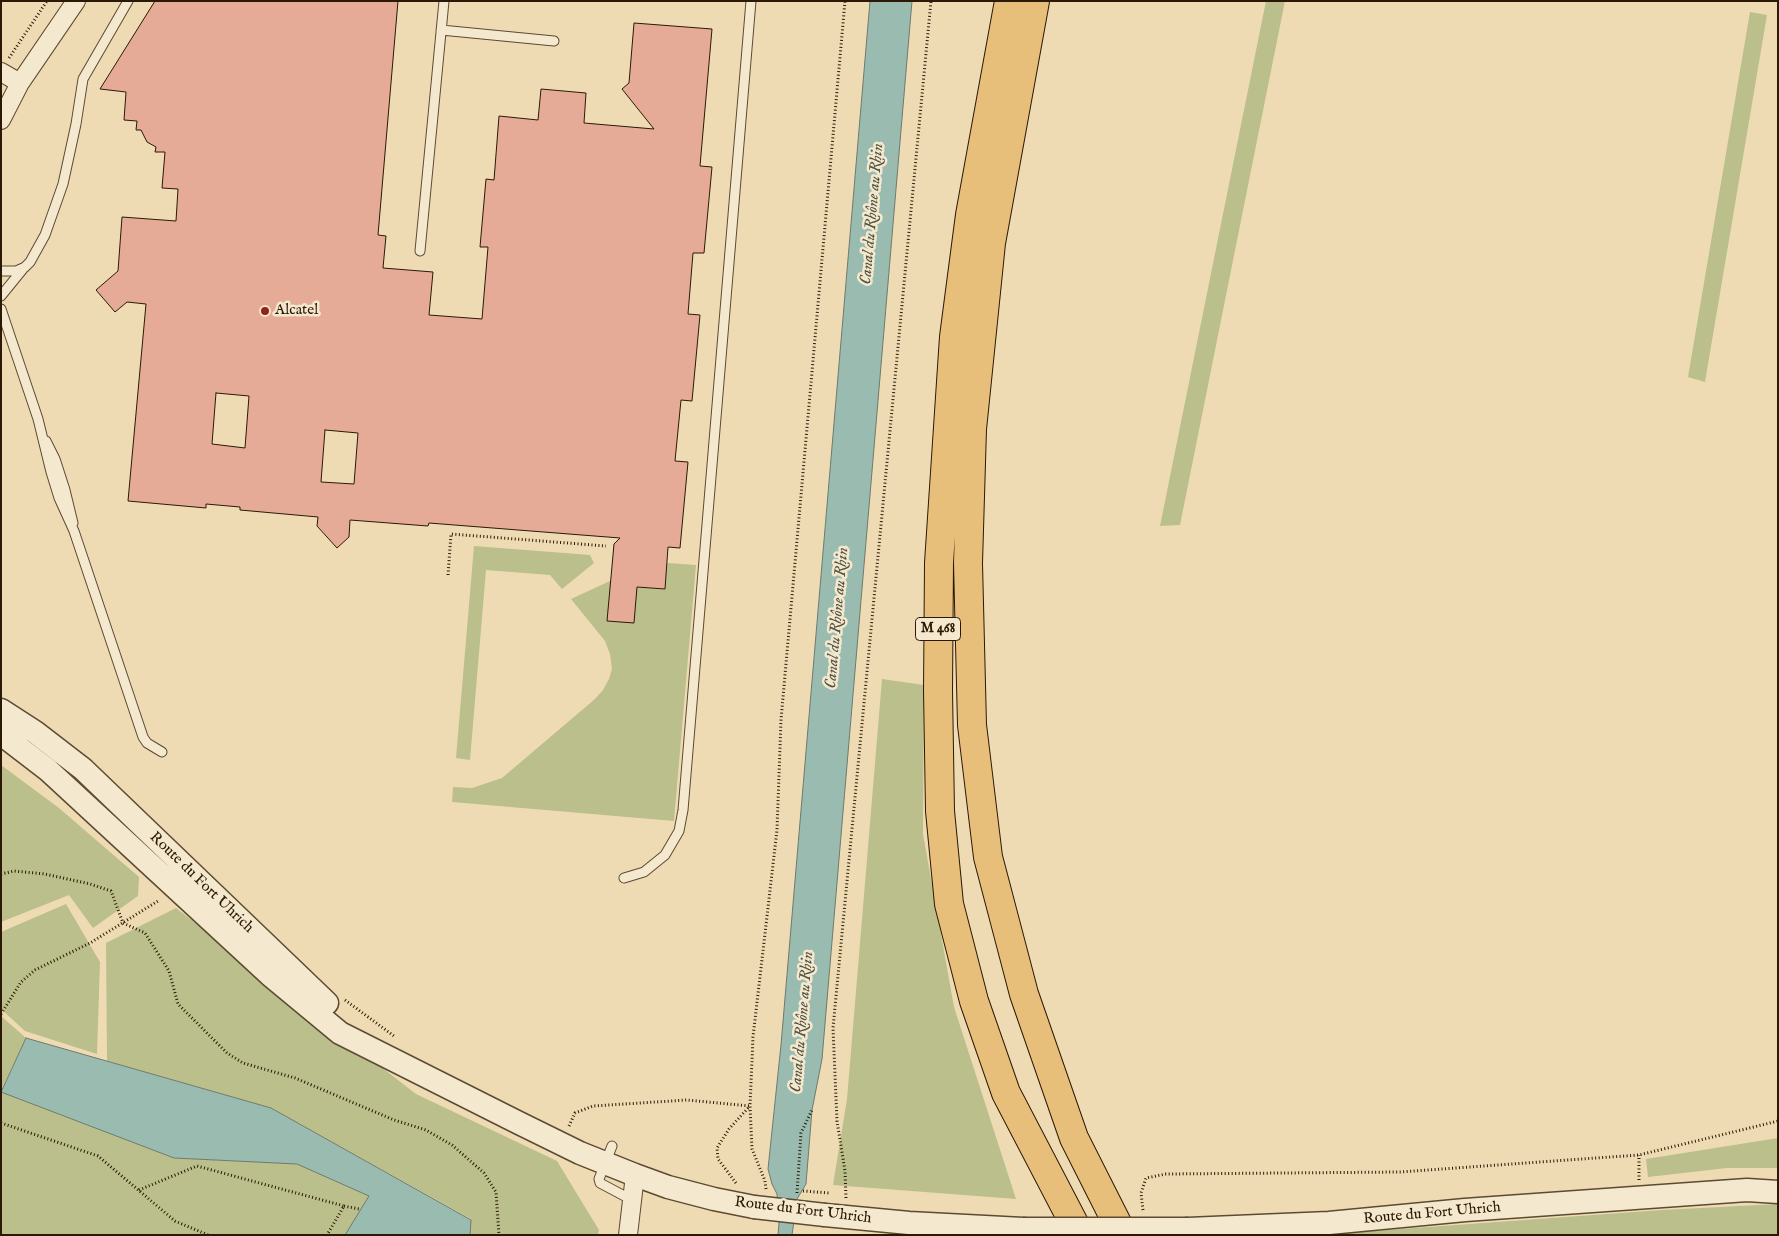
<!DOCTYPE html>
<html>
<head>
<meta charset="utf-8">
<style>
	body { margin:0 }
	#map { position:relative; width:1779px; height:1236px; overflow:hidden; background:#eedbb4; font-family:"IM FELL English",serif }
	canvas { display:block }
	.frame { position:absolute; inset:0; border:2px solid #2b1905; pointer-events:none }
</style>
</head>
<body>
<div id="map">
<canvas width="1779" height="1236"></canvas>
<div class="frame"></div>
</div>
<script>
const ctx = document.querySelector('canvas').getContext('2d');
ctx.lineJoin = 'round';
function fillPath(path, color) { ctx.fillStyle = color; ctx.fill(path, 'evenodd'); }
const shape = rows => new Path2D(rows.map(r => 'M' + r).join(''));
function strokePath(path, color, width, dash) { ctx.strokeStyle = color; ctx.lineWidth = width; ctx.lineCap = dash ? 'butt' : 'round'; ctx.setLineDash(dash || []); ctx.stroke(path); }
function write(font, color, halo, rows, align = 'center') {
  ctx.font = font + ' "IM FELL English",serif'; ctx.lineWidth = 5; ctx.setLineDash([]); ctx.textBaseline = 'middle'; ctx.strokeStyle = halo; ctx.fillStyle = color; for (const [text, x, y, turn = 0] of rows) {
    ctx.save(); ctx.translate(x, y); ctx.rotate((+turn || 0) * Math.PI / 180); ctx.textAlign = isNaN(turn) ? turn : align; if (halo) ctx.strokeText(text, 0, 0); ctx.fillText(text, 0, 0); ctx.restore();
  }
}
const green = shape([
	[1266,1,1285,1,1180,525,1160,526],
	[1750,12,1767,15,1705,382,1688,377],
	[474,546,590,555,594,563,562,589,550,575,486,570,470,760,456,758],
	[667,563,696,565,674,821,452,802,453,787,472,788,502,778,595,699,603,690,609,679,612,669,610,654,605,641,571,599,610,581,637,587,665,589],
	[882,679,924,685,923,834,954,1007,1016,1199,833,1185,847,1099],
	[1,765,59,808,139,877,138,896,93,928,69,895,1,922],
	[66,904,100,962,97,1054,25,1031,1,1009,1,932],
	[176,908,416,1094,557,1161,599,1230,598,1235,470,1235,471,1219,271,1108,107,1061,106,943],
	[1,1016,26,1038,1,1090],
	[1,1092,174,1158,297,1164,369,1196,345,1235,1,1235],
	[1778,1138,1778,1168,1727,1168,1648,1177,1646,1159],
	[1778,1204,1778,1235,1318,1235,1662,1210]
]);
const water = shape([
	[870,1,912,1,822,1059,812,1110,806,1184,797,1199,792,1235,778,1235,779,1223,777,1194,772,1184,768,1169,781,1045,870,1],
	[26,1038,271,1108,471,1220,470,1235,345,1235,369,1196,297,1164,174,1158,1,1092,26,1038]
]);
const building = shape([
	[155,1,398,1,378,235,386,236,383,268,433,272,429,315,482,319,488,247,480,247,486,179,494,180,499,116,538,120,541,89,586,93,584,123,654,129,622,89,629,83,634,23,712,29,700,166,712,167,704,253,693,253,688,314,700,315,692,401,681,400,675,461,688,462,680,548,668,547,665,589,637,587,634,623,607,621,614,544,620,538,429,523,428,526,350,520,349,537,337,548,317,526,318,517,240,510,240,507,206,504,206,508,128,501,146,304,127,302,115,312,96,290,118,271,122,217,176,221,178,189,162,188,165,152,155,152,156,147,147,142,141,130,136,130,137,121,124,120,126,92,100,89,155,1],
	[216,393,249,396,245,448,212,444,216,393],
	[325,430,358,433,354,484,321,482,325,430]
]);
const path = shape([
	[9,58,47,1],
	[448,575,451,534,606,546],
	[1,874,14,871,45,874,90,884,111,891,123,923,145,933,169,971,178,1004,227,1053,243,1063,295,1078,394,1120,426,1130,452,1145,484,1173,496,1192,499,1235],
	[345,1000,394,1036],
	[1,1014,21,982,35,970,90,943,158,901],
	[1,1123,98,1156,175,1221,208,1235],
	[569,1126,575,1113,593,1106,687,1100,750,1106],
	[1639,1180,1639,1155],
	[736,1183,718,1159,717,1148,729,1129,749,1107],
	[766,1189,765,1181,752,1149,750,1106,753,1037,777,830,781,720,845,1],
	[139,1190,197,1166,344,1206,327,1235],
	[797,1193,801,1133,812,1110],
	[846,1198,845,1171,837,1121,833,1028,931,1],
	[344,1206,359,1209],
	[1143,1210,1141,1193,1146,1178,1166,1174,1400,1172,1639,1155,1778,1121]
]);
const service = shape([
	[441,30,554,41],
	[420,251,444,1],
	[1,271,16,271,25,267,30,262,45,235,63,184,76,124,83,79,128,1],
	[1,296,23,269],
	[1,309,38,419,51,472,59,498,74,531,143,737,147,743,162,752],
	[46,441,55,459,65,490,73,523],
	[624,878,644,872,665,855,679,831,683,810,751,1],
	[612,1146,599,1179,600,1183,632,1200]
]);
const minor = shape([
	[1,72,20,83],
	[1,120,20,83,76,1],
	[628,1235,635,1175]
]);
const tertiary = shape([
	[1,710,35,732,83,769,327,1003],
	[1,734,48,770,270,975,340,1033,519,1123,580,1153,635,1175,668,1187,714,1199,754,1207],
	[825,1215,909,1223,1023,1229],
	[1188,1229,1329,1223,1465,1210,1747,1190,1778,1192]
]);
const primary = shape([
	[1009,1,970,215,954,337,939,563,938,690,940,811,949,904,974,1001,1006,1093,1080,1235],
	[1035,1,991,243,972,429,968,563,972,725,988,857,1024,994,1074,1138,1123,1235]
]);
const pathBridge = shape([
	[803,1191,829,1193]
]);
const tertiaryBridge = shape([
	[754,1207,825,1215],
	[1023,1229,1188,1229]
]);
const markers = [
	[265,311,5,"#8f2418"]
];
const shields = [
	[938,629,45]
];
const shieldNames = [
	["M 468",938,629]
];
const poiNames = [
	["Alcatel",275,311]
];
const streetNames = [
	["Route du Fort Uhrich",201,883,44],
	["Route du Fort Uhrich",803,1211,7],
	["Route du Fort Uhrich",1432,1214,-5]
];
const waterNames = [
	["Canal du Rhône au Rhin",873,214,-85],
	["Canal du Rhône au Rhin",838,618,-85],
	["Canal du Rhône au Rhin",803,1022,-85]
];
fillPath(green, '#bbbf8b');
fillPath(water, '#99bbb0');
strokePath(water, '#6d7a6c', 1);
fillPath(building, '#e5ab97');
strokePath(building, '#2b1905', 1);
strokePath(service, '#5c4a31', 11);
strokePath(minor, '#5c4a31', 20);
strokePath(tertiary, '#5c4a31', 25);
strokePath(primary, '#2b1905', 30);
strokePath(path, '#2b1905', 3, [1, 2.5]);
strokePath(service, '#f4e8ce', 9);
strokePath(minor, '#f4e8ce', 18);
strokePath(tertiary, '#f4e8ce', 22);
strokePath(primary, '#e7be7a', 28);
strokePath(tertiaryBridge, '#5c4a31', 25, []);
strokePath(pathBridge, '#2b1905', 3, [1, 2.5]);
strokePath(tertiaryBridge, '#f4e8ce', 22);
for (const [x, y, r, color] of markers) { const dot = new Path2D(); dot.arc(x, y, r, 0, 2 * Math.PI); ctx.fillStyle = color; ctx.fill(dot); strokePath(dot, '#f4e8ce', 2); }
for (const [x, y, w] of shields) { const box = new Path2D(); box.roundRect(x - w / 2, y - 11.5, w, 23, 4); ctx.fillStyle = '#f4e8ce'; ctx.fill(box); strokePath(box, '#2b1905', 1); }
write('bold 14px', '#2b1905', null, shieldNames);
write('15px', '#2b1905', '#f4e8ce', poiNames, 'left');
write('15px', '#2b1905', '#f4e8ce', streetNames);
write('italic 16px', '#525241', '#f4e8ce', waterNames);
</script>
</body>
</html>
